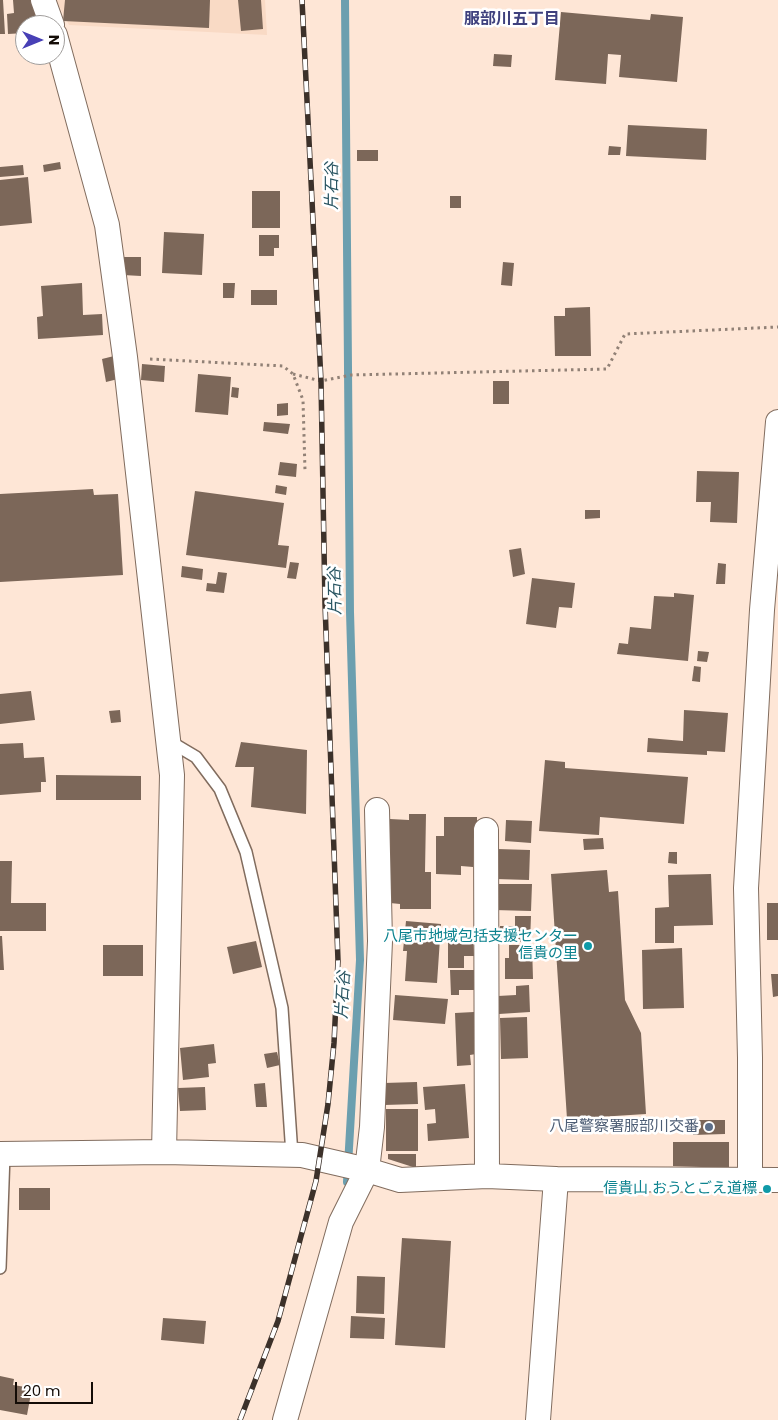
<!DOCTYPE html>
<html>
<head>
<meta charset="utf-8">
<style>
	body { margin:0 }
	#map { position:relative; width:778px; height:1420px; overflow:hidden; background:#fee6d6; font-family:Poppins,sans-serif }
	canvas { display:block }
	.north { position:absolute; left:15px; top:15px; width:50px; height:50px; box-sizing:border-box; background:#fff; border:1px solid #a19e9c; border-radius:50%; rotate:90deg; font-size:14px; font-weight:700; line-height:20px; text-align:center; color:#140c07 }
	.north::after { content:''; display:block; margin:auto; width:18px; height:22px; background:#4840b6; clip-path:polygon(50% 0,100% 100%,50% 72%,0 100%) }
	.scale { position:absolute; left:15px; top:1382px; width:78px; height:22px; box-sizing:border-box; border:2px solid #140c07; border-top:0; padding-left:6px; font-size:15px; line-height:18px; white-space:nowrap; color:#140c07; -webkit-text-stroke:4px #fff; paint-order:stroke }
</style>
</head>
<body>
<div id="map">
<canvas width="778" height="1420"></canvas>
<div class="north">N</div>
<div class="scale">20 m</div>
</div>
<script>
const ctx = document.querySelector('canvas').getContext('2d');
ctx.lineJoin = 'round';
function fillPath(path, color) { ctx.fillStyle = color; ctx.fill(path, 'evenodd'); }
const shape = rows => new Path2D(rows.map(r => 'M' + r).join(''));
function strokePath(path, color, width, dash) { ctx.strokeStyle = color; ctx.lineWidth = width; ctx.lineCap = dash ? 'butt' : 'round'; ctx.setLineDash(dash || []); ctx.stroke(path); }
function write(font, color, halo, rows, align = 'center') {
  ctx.font = font + ' Poppins,"Noto Sans JP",sans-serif'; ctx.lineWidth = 5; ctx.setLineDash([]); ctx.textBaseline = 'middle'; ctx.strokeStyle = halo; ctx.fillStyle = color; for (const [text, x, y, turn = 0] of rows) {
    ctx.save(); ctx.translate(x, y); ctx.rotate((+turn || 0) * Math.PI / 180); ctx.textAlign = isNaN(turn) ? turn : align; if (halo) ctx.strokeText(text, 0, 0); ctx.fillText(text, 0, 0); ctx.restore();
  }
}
const built = shape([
	[56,0,265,0,267,35,69,25]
]);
const stream = shape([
	[345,0,350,612,360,960,347,1182]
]);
const building = shape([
	[0,0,3,0,5,34,0,34],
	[13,0,32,0,40,25,25,25,25,33,8,34,7,14,14,13],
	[65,0,210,0,209,28,63,21],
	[238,0,261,0,263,29,241,31],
	[561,12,650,20,651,14,683,17,677,82,619,77,621,55,608,54,606,84,555,80],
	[494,54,512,55,511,67,493,66],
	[628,125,707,129,706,160,626,156],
	[609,146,621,147,620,155,608,155],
	[357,150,378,150,378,161,357,161],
	[60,162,61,169,44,172,43,165],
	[23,165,24,175,0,177,0,167],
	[28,177,32,223,0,226,0,180],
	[252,191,280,191,280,228,252,228],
	[450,196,461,196,461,208,450,208],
	[164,232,204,234,202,275,162,273],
	[259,235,279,235,279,248,274,248,274,256,259,256],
	[123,257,141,257,141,276,123,275],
	[503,262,514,263,512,286,501,285],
	[82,283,83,315,102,314,103,335,38,339,37,317,43,316,41,286],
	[223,283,235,283,234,298,223,298],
	[251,290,277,290,277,305,251,305],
	[590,307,591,356,555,356,554,316,565,316,565,308],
	[114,356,118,379,106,382,102,359],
	[142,364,165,366,164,382,141,380],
	[198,374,231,377,228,415,195,412],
	[493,381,509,381,509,404,493,404],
	[232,387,239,388,238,398,231,397],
	[288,403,288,415,277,416,277,404],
	[264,422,290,424,288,434,263,431],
	[280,462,297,464,296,477,278,475],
	[697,471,739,472,737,523,710,522,711,502,696,502],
	[276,485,287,487,286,495,275,493],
	[93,489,94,495,118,494,123,575,0,582,0,494],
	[195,491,284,503,278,545,289,546,286,568,186,555],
	[585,510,600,510,600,518,585,519],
	[521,548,525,574,513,577,509,550],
	[290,562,299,563,296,579,287,578],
	[718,563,726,564,725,584,716,584],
	[182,566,203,569,202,580,181,577],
	[218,572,227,573,224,593,206,591,207,583,216,584],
	[532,578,575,583,572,608,559,607,556,628,526,624],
	[674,593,694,595,688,661,617,654,619,643,628,644,630,627,651,629,654,596,674,597],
	[698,651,709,652,707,662,697,661],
	[694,666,701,667,700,682,692,681],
	[31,691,35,720,0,724,0,694],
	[120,710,121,722,111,723,109,711],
	[684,710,728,713,725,752,707,751,707,755,647,752,648,738,683,741],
	[241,742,307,750,306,814,251,807,254,767,235,767],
	[23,743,24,758,44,757,46,782,41,782,41,792,0,795,0,744],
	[545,760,565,762,565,768,688,777,684,824,600,817,599,835,539,831],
	[56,775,141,776,141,800,56,800],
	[409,814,426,814,425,872,431,872,431,909,400,909,400,904,390,903,390,819,409,820],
	[444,817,477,817,477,838,473,838,473,867,461,866,461,875,436,874,436,836,444,836],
	[506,820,532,821,531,843,505,841],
	[603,838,604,849,584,850,583,839],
	[497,849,530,850,529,880,496,879],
	[669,852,677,852,677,864,668,863],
	[0,861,12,861,11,903,46,903,46,931,0,931],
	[607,870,609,892,618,891,625,1000,641,1033,646,1114,567,1119,551,874],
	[711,874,713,925,674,926,674,943,655,943,655,908,669,907,668,875],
	[495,884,532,884,531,911,494,910],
	[767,903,778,903,778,940,767,940],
	[515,916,531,916,530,942,499,941,500,926,515,926],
	[406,921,441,924,437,983,405,981,407,951,403,951],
	[0,936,2,936,4,970,0,970],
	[473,936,474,956,464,956,464,968,448,968,448,937],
	[256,941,262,967,233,974,227,947],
	[103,945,143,945,143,976,103,976],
	[509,945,532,945,533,979,505,979,505,958,509,958],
	[682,948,684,1008,643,1009,642,950],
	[450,970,475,970,475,990,459,990,459,995,451,995],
	[771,974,778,974,778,996,773,997],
	[529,985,530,1012,499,1014,498,996,516,995,516,986],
	[395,995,448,999,445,1024,393,1020],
	[474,1012,476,1054,470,1055,471,1065,457,1066,455,1013],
	[527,1017,528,1058,501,1059,500,1018],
	[214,1044,216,1063,208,1064,209,1077,183,1080,180,1048],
	[277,1052,280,1065,267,1068,264,1054],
	[417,1082,418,1104,384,1105,384,1083],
	[265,1083,267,1107,256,1107,254,1084],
	[465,1084,469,1138,428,1141,427,1124,436,1123,435,1109,425,1110,423,1087],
	[205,1087,206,1110,180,1111,178,1088],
	[386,1109,418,1109,418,1151,386,1151],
	[693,1120,725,1120,725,1134,693,1135],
	[673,1142,729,1142,729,1168,673,1166],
	[388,1154,416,1154,416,1168,388,1159],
	[19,1188,50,1188,50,1210,19,1210],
	[402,1238,451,1241,445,1348,395,1345],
	[357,1276,385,1277,384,1314,356,1313],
	[351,1316,385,1318,384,1339,350,1338],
	[163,1318,206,1321,204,1344,161,1340],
	[0,1376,14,1379,13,1385,32,1388,27,1415,0,1410]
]);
const path = shape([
	[150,359,283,366,293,374,303,400,305,471],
	[293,374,321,381,351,375,607,369,625,334,778,327]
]);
const service = shape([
	[169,741,196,757,220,789,246,852,282,1008,292,1155],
	[0,1268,4,1154]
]);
const minor = shape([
	[43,0,52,25],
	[55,35,107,225,125,357,172,775,164,1152],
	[486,830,487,1176],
	[0,1154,164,1152,302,1155,367,1170,400,1180,487,1176,556,1179,778,1180],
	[750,1180,750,1058,746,888,762,610,778,422],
	[285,1420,341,1222,367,1170,372,1127,380,941,377,810],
	[538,1420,556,1179]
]);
const rail = shape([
	[240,1420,278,1321,316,1181,328,1104,334,1043,338,961,325,604,321,381,302,0]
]);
const markers = [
	[588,946,5,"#0f9aa8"],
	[709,1127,5,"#5c6f8a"],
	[767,1189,5,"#0f9aa8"]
];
const cultureNames = [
	["八尾市地域包括支援センター",578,937],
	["信貴の里",578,954],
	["信貴山 おうとごえ道標",757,1189]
];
const serviceNames = [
	["八尾警察署服部川交番",699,1127]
];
const neighbourhoodNames = [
	["服部川五丁目",512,20]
];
const waterNames = [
	["片石谷",333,186,-90],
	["片石谷",336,591,-91],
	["片石谷",344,995,-87]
];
fillPath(built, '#f9dac5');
strokePath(stream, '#6c9faf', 8);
fillPath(building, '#7c6759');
strokePath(service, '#816c5e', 14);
strokePath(minor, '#816c5e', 26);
strokePath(path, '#918176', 3, [2.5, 4]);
strokePath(service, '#fff', 11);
strokePath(minor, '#fff', 24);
strokePath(rail, '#3c312a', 5.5);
strokePath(rail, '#fff', 4, [11]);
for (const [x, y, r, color] of markers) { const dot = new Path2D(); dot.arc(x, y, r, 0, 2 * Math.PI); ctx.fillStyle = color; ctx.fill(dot); strokePath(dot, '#fff', 2); }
write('15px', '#0d838f', '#fff', cultureNames, 'right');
write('15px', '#4e5e75', '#fff', serviceNames, 'right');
write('bold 16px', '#3e407d', '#fff', neighbourhoodNames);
write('italic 16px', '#295562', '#fff', waterNames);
</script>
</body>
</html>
